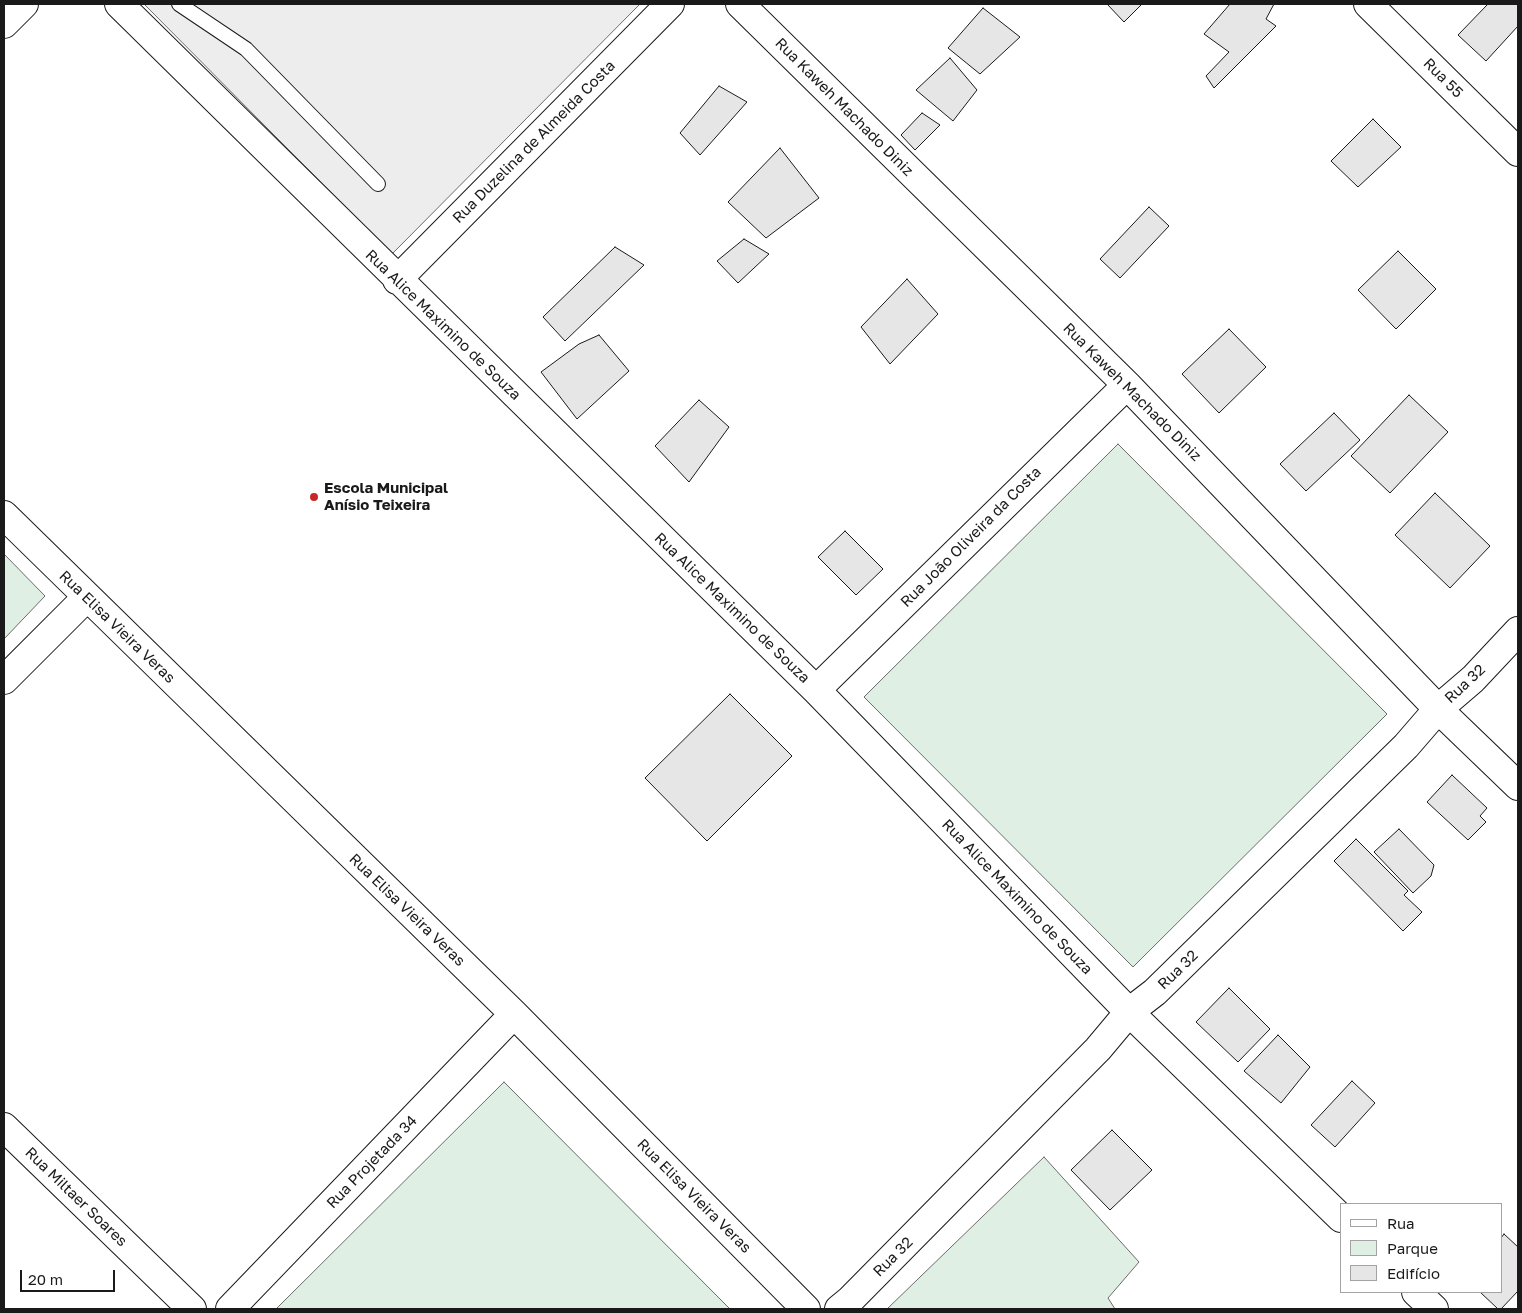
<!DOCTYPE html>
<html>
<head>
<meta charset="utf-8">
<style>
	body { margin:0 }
	#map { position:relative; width:1522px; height:1313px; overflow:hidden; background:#fff; font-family:"Golos Text",sans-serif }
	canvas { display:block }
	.frame { position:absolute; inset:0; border:5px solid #1a1a1a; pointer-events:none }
	.legend { position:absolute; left:1340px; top:1203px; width:162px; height:90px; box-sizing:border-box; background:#fff; border:1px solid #a3a3a3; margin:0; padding:6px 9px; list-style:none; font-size:15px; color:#1a1a1a }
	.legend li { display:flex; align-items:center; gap:10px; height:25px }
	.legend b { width:25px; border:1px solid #a3a3a3 }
	.scale { position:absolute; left:20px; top:1270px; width:95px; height:22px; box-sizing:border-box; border:2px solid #1a1a1a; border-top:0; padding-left:6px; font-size:15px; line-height:18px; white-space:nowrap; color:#1a1a1a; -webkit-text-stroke:4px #fff; paint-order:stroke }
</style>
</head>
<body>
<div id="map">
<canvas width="1522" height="1313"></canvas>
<div class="frame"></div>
<ul class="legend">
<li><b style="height:6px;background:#fff"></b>Rua</li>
<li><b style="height:14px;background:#e0efe3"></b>Parque</li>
<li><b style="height:14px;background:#e6e6e6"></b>Edifício</li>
</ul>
<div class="scale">20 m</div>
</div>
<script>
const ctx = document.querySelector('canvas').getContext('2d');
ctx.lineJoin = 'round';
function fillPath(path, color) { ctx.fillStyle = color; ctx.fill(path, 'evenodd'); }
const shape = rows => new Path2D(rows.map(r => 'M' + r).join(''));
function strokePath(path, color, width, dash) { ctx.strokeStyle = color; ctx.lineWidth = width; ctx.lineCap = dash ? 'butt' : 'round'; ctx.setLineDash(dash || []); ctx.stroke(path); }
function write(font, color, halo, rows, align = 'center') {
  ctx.font = font + ' "Golos Text",sans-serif'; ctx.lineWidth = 4; ctx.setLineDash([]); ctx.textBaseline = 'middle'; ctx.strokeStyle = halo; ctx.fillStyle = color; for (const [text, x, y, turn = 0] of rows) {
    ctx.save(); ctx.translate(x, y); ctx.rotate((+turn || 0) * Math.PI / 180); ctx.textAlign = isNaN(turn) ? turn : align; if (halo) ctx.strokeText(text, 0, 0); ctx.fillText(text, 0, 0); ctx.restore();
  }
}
const green = shape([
	[1118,444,1387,714,1133,967,864,697,1118,444],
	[4,554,45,596,4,639,4,554],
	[504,1082,730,1309,276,1309,504,1082],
	[1044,1157,1139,1262,1108,1298,1115,1309,887,1309,1044,1157]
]);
const parking = shape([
	[144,4,640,4,392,254,144,4]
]);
const building = shape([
	[1107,4,1142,4,1124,22,1107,4],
	[1230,4,1274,4,1266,19,1276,26,1214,88,1206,76,1229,52,1204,34,1230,4],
	[1488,4,1518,4,1518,26,1486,61,1458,35,1488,4],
	[983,8,1020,37,980,74,948,48,983,8],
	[950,58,977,90,953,121,916,90,950,58],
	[719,86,747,102,700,155,680,133,719,86],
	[922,113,940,125,915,150,901,135,922,113],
	[1373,119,1401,147,1358,187,1331,161,1373,119],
	[780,148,819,198,766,238,728,202,780,148],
	[1149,207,1169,226,1120,278,1100,259,1149,207],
	[744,239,769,254,738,283,717,261,744,239],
	[615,247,644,265,565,341,543,317,615,247],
	[1398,251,1436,289,1396,329,1358,290,1398,251],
	[907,279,938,314,890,364,861,327,907,279],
	[1229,329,1266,367,1219,413,1182,374,1229,329],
	[599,335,629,371,577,419,541,372,579,344,599,335],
	[1409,395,1448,432,1390,493,1351,456,1409,395],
	[699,400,729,427,689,482,655,446,699,400],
	[1334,413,1360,440,1306,491,1280,464,1334,413],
	[1435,493,1490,546,1450,588,1395,535,1435,493],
	[845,531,883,569,856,595,818,557,845,531],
	[730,694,792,756,707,841,645,778,730,694],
	[1452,775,1487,808,1480,816,1486,822,1468,840,1427,802,1452,775],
	[1399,829,1434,865,1431,876,1413,893,1374,852,1399,829],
	[1356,839,1408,891,1404,895,1422,912,1403,931,1334,861,1356,839],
	[1229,988,1270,1029,1238,1062,1196,1022,1229,988],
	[1278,1035,1310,1067,1281,1103,1244,1071,1278,1035],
	[1352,1081,1375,1103,1335,1147,1311,1125,1352,1081],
	[1112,1130,1152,1170,1110,1210,1071,1170,1112,1130],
	[1504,1234,1518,1247,1518,1291,1501,1309,1498,1309,1480,1292,1501,1292,1501,1238,1504,1234]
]);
const lane = shape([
	[179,4,246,49,378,184]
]);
const street = shape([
	[119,4,816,690,1129,1012,1341,1218],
	[740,4,1127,385,1438,709,1518,786],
	[1368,4,1518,152],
	[397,280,670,4],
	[4,515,514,1014,806,1309],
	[4,680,87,597],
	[816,690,1127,385],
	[4,1127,192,1309],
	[1416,1292,1434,1309],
	[230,1309,514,1014]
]);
const secondary = shape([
	[4,24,24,4],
	[839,1309,850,1300,1098,1049,1129,1012,1155,992,1406,746,1438,709,1473,679,1518,631]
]);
const markers = [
	[314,497,5,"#c62828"]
];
const streetNames = [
	["Rua 55",1443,78,45],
	["Rua Kaweh Machado Diniz",844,107,45],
	["Rua Duzelina de Almeida Costa",534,142,-45],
	["Rua Alice Maximino de Souza",443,325,44],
	["Rua Kaweh Machado Diniz",1132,392,45],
	["Rua João Oliveira da Costa",971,537,-45],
	["Rua Alice Maximino de Souza",732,608,44],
	["Rua Elisa Vieira Veras",117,627,44],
	["Rua 32",1465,684,-43],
	["Rua Alice Maximino de Souza",1017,897,46],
	["Rua Elisa Vieira Veras",407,910,44],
	["Rua 32",1178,970,-44],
	["Rua Projetada 34",372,1162,-46],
	["Rua Elisa Vieira Veras",694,1196,45],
	["Rua Miltaer Soares",76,1197,44],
	["Rua 32",893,1257,-45]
];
const poiNames = [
	["Escola Municipal",324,488],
	["Anísio Teixeira",324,505]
];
fillPath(green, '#e0efe3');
strokePath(green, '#6a6a6a', 1);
fillPath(parking, '#ededed');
strokePath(parking, '#6a6a6a', 1);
fillPath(building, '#e6e6e6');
strokePath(building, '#1a1a1a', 1);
strokePath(lane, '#1a1a1a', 16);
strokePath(street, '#1a1a1a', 30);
strokePath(secondary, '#1a1a1a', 30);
strokePath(lane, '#fff', 14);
strokePath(street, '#fff', 28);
strokePath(secondary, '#fff', 28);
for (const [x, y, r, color] of markers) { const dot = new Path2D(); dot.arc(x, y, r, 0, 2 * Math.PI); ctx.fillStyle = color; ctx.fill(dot); strokePath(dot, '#fff', 2); }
write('15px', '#1a1a1a', '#fff', streetNames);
write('bold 15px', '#1a1a1a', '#fff', poiNames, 'left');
</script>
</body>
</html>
